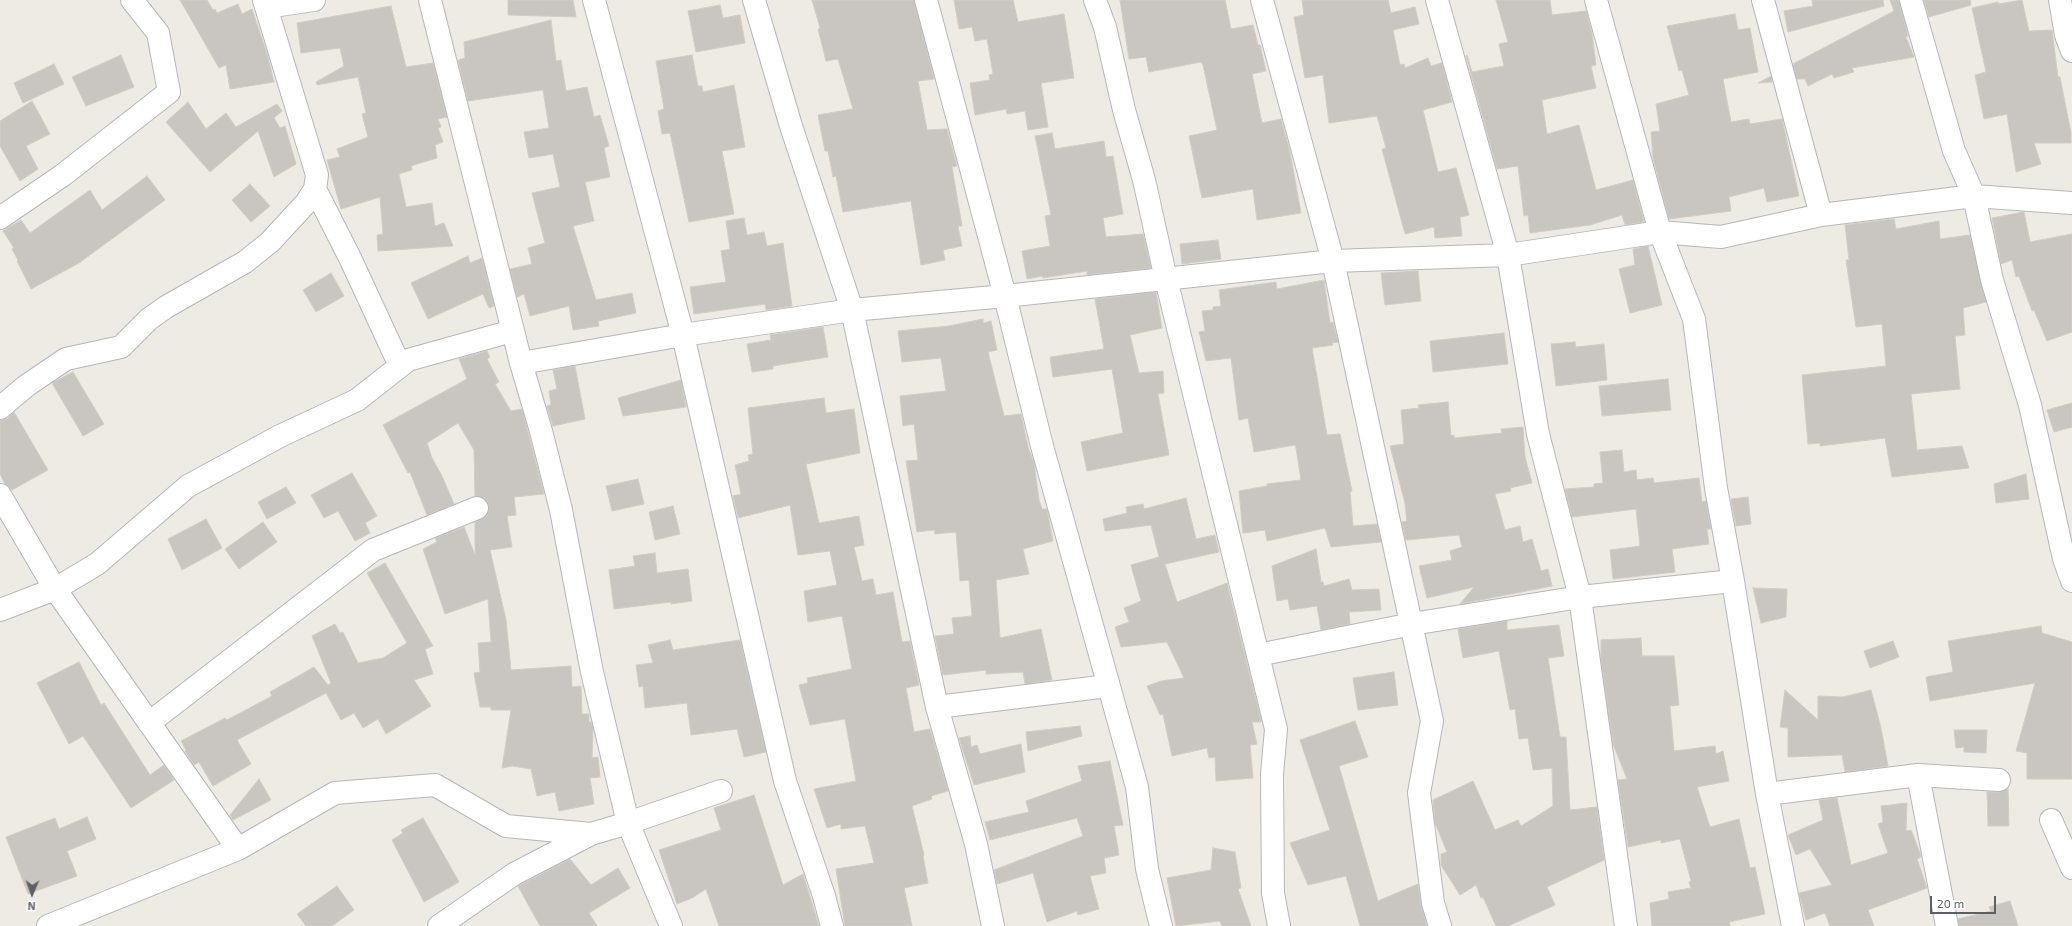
<!DOCTYPE html>
<html>
<head>
<meta charset="utf-8">
<style>
	body { margin:0 }
	#map { position:relative; width:2072px; height:926px; overflow:hidden; background:#eeebe4; font-family:"Exo 2",sans-serif }
	canvas { display:block }
	.north { position:absolute; left:12px; top:874px; width:40px; height:40px; -webkit-text-stroke:3px #fff; paint-order:stroke; rotate:182deg; font-size:11px; font-weight:700; line-height:16px; text-align:center; color:#5c6064 }
	.north::after { content:''; display:block; margin:auto; width:14px; height:18px; background:#5c6064; clip-path:polygon(50% 0,100% 100%,50% 72%,0 100%) }
	.scale { position:absolute; left:1930px; top:896px; width:66px; height:18px; box-sizing:border-box; border:2px solid #5c6064; border-top:0; padding-left:5px; font-size:12px; line-height:14px; white-space:nowrap; color:#5c6064; -webkit-text-stroke:3px #fff; paint-order:stroke }
</style>
</head>
<body>
<div id="map">
<canvas width="2072" height="926"></canvas>
<div class="north">N</div>
<div class="scale">20 m</div>
</div>
<script>
const ctx = document.querySelector('canvas').getContext('2d');
ctx.lineJoin = 'round';
function fillPath(path, color) { ctx.fillStyle = color; ctx.fill(path, 'evenodd'); }
const shape = rows => new Path2D(rows.map(r => 'M' + r).join(''));
function strokePath(path, color, width, dash) { ctx.strokeStyle = color; ctx.lineWidth = width; ctx.lineCap = dash ? 'butt' : 'round'; ctx.setLineDash(dash || []); ctx.stroke(path); }
const building = shape([
	[180,0,207,0,213,10,215,9,217,13,238,4,242,14,252,9,268,57,274,82,230,89,226,65,219,68,180,0],
	[508,0,573,0,576,17,508,15,508,0],
	[812,0,914,0,934,79,918,81,927,130,947,129,957,166,952,167,962,226,958,226,962,246,943,250,945,260,921,265,911,201,843,212,836,176,833,177,828,151,825,151,818,115,853,109,838,59,826,61,818,29,820,28,812,0],
	[954,0,1013,0,1018,22,1064,14,1074,78,1041,83,1048,127,1028,130,1025,111,1007,114,1006,109,975,115,970,83,990,80,989,75,993,74,987,39,975,41,972,27,959,29,954,0],
	[1120,0,1225,0,1231,29,1253,25,1258,45,1260,45,1266,71,1252,74,1262,123,1281,119,1290,152,1301,213,1257,220,1253,189,1202,198,1189,136,1217,130,1203,65,1201,62,1149,72,1146,57,1129,59,1120,0],
	[1302,0,1388,0,1391,13,1415,7,1419,24,1393,30,1400,65,1404,64,1405,68,1428,58,1431,66,1442,63,1452,102,1423,110,1438,172,1456,168,1469,215,1460,217,1462,236,1435,238,1434,227,1405,234,1382,149,1386,148,1377,116,1329,123,1323,75,1305,78,1294,17,1304,15,1302,0],
	[1496,0,1550,0,1552,15,1586,11,1592,33,1596,65,1591,66,1596,88,1542,100,1547,134,1579,125,1596,190,1633,180,1644,222,1625,225,1622,215,1590,225,1530,233,1528,215,1524,216,1518,166,1497,169,1466,56,1467,55,1472,72,1504,66,1499,44,1508,42,1496,0],
	[1812,0,1883,0,1884,6,1788,32,1784,11,1813,6,1812,0],
	[1890,0,1899,0,1908,36,1906,37,1914,57,1852,68,1854,72,1834,78,1832,74,1808,86,1805,79,1797,79,1793,64,1894,11,1890,0],
	[1924,0,1970,0,1971,5,1929,17,1924,0],
	[2022,0,2029,31,2052,30,2058,77,2060,77,2071,133,2071,143,2034,143,2041,164,2016,172,2007,114,1984,119,1975,75,1986,72,1972,8,1998,2,1998,4,2022,0],
	[720,5,723,18,740,15,745,43,696,52,688,11,720,5],
	[391,6,406,67,433,63,447,117,438,119,441,127,438,128,443,142,435,145,437,158,411,166,412,170,399,174,406,207,432,203,435,226,444,223,453,246,378,251,377,235,383,234,380,197,341,209,327,160,340,157,337,149,368,137,362,114,366,113,358,77,317,85,316,82,344,66,340,48,301,53,297,23,391,6],
	[1735,14,1738,30,1750,28,1758,72,1723,79,1731,122,1749,119,1750,124,1782,119,1799,196,1767,202,1764,188,1729,197,1731,211,1669,219,1653,158,1651,132,1660,131,1656,104,1689,95,1682,70,1679,71,1667,26,1735,14],
	[551,20,556,61,561,60,566,91,587,87,594,117,600,115,609,146,604,148,610,177,585,182,594,221,573,226,596,300,632,293,636,313,598,321,599,326,573,330,569,306,530,316,524,294,517,297,510,269,532,264,528,248,545,243,532,193,560,187,553,154,529,158,524,132,549,128,543,90,468,101,458,60,465,58,464,42,551,20],
	[121,55,134,87,86,106,72,77,121,55],
	[692,55,698,86,702,86,703,92,734,85,745,147,722,151,734,214,689,222,670,133,662,134,658,111,664,109,656,61,692,55],
	[54,64,64,84,23,103,14,83,54,64],
	[1771,76,1772,82,1758,83,1771,76],
	[32,101,50,134,26,146,38,169,20,181,0,146,0,121,32,101],
	[188,102,206,129,226,113,236,127,277,104,282,111,274,118,280,128,285,126,296,164,274,177,258,131,210,172,166,122,188,102],
	[1052,133,1055,149,1104,141,1106,157,1113,156,1123,214,1103,218,1106,237,1143,234,1151,268,1087,275,1087,271,1043,278,1042,276,1027,279,1022,251,1050,246,1045,216,1051,215,1035,136,1052,133],
	[147,176,165,200,79,263,31,289,17,261,18,260,12,249,14,248,3,231,21,220,30,233,90,190,102,210,147,176],
	[250,184,270,206,251,222,232,200,250,184],
	[2024,212,2030,242,2072,234,2072,332,2047,341,2034,310,2032,311,2019,276,2016,277,2012,260,2001,264,1992,218,2024,212],
	[744,218,747,235,764,232,767,246,783,243,792,306,766,310,765,304,694,314,690,287,726,282,721,251,730,249,726,221,744,218],
	[1894,219,1896,229,1939,221,1940,239,1970,235,1986,302,1963,308,1965,335,1955,336,1960,389,1911,394,1917,450,1962,446,1969,468,1892,477,1885,438,1820,446,1820,443,1808,444,1802,375,1886,366,1882,324,1856,327,1846,260,1849,260,1845,225,1894,219],
	[1218,240,1221,259,1182,264,1180,244,1218,240],
	[1648,246,1662,305,1630,313,1619,269,1635,265,1633,249,1648,246],
	[468,256,470,263,482,258,494,306,489,308,483,294,428,319,411,283,468,256],
	[1418,271,1421,301,1385,305,1381,273,1418,271],
	[331,273,344,296,316,312,303,290,331,273],
	[1324,280,1330,323,1333,322,1338,342,1332,343,1333,345,1312,348,1327,435,1340,434,1352,491,1350,492,1353,526,1377,524,1381,542,1331,547,1325,528,1267,541,1265,530,1243,533,1239,491,1267,486,1267,484,1301,480,1296,448,1295,445,1254,452,1248,418,1239,420,1231,358,1206,361,1199,332,1205,331,1202,311,1213,310,1213,307,1221,306,1219,290,1276,282,1277,289,1324,280],
	[1156,292,1162,328,1130,335,1139,373,1163,371,1164,393,1158,394,1169,455,1087,471,1081,442,1123,433,1112,369,1053,377,1050,357,1104,349,1095,299,1156,292],
	[983,319,983,323,991,321,997,350,988,352,1004,416,1021,414,1028,447,1034,463,1039,500,1042,509,1047,509,1053,541,1023,549,1029,574,996,580,1000,638,1041,629,1052,680,1025,684,1023,672,986,674,986,670,943,675,935,636,954,634,952,618,972,616,969,580,960,581,956,532,935,534,934,530,917,532,906,461,918,460,914,424,903,426,900,396,946,391,941,358,902,362,898,331,949,326,983,319],
	[823,327,828,357,773,366,773,369,752,372,747,344,771,340,770,335,823,327],
	[1504,333,1508,364,1433,372,1430,341,1504,333],
	[1575,342,1576,347,1604,344,1607,380,1556,386,1551,344,1575,342],
	[487,351,490,357,487,359,499,382,495,384,511,411,522,409,544,494,514,497,516,515,507,516,512,547,490,550,506,620,511,670,571,666,572,687,581,686,582,714,589,714,589,722,591,722,593,728,592,758,598,757,600,777,590,778,594,804,559,811,555,792,537,796,531,769,512,766,502,768,511,710,491,710,491,707,480,707,474,673,480,672,478,643,491,642,488,599,445,614,423,549,437,542,435,538,464,527,475,555,475,522,487,516,489,509,488,503,485,498,475,496,474,450,458,423,427,443,432,458,442,476,454,504,427,515,410,472,408,473,383,425,467,379,459,359,487,351],
	[575,366,585,419,553,426,547,406,551,405,549,391,557,389,553,370,575,366],
	[73,372,104,424,83,436,52,383,73,372],
	[1668,379,1671,410,1602,416,1599,386,1668,379],
	[681,380,686,407,623,416,618,398,681,380],
	[824,398,826,413,854,409,860,453,806,464,819,523,859,516,864,545,854,547,862,581,873,579,876,595,893,592,902,642,910,641,919,685,906,688,914,732,930,729,948,791,931,796,932,799,912,806,924,855,923,856,928,883,904,888,912,926,845,926,836,869,874,863,865,826,841,829,841,824,827,828,814,789,856,781,845,719,810,725,799,685,808,683,807,678,852,669,842,616,808,622,804,591,837,585,830,551,798,555,790,505,738,518,733,496,741,494,735,465,749,461,748,455,753,454,748,408,824,398],
	[1448,402,1451,436,1454,435,1454,438,1502,433,1501,429,1523,427,1525,457,1532,483,1510,488,1511,491,1495,494,1505,530,1520,526,1523,542,1532,539,1541,571,1548,569,1552,586,1460,604,1474,587,1427,598,1419,566,1452,560,1450,551,1462,547,1459,535,1406,540,1402,522,1407,521,1405,503,1390,446,1404,444,1401,410,1419,408,1418,405,1448,402],
	[2072,403,2072,427,2054,432,2047,410,2072,403],
	[14,412,48,470,12,490,5,484,0,474,0,420,8,418,14,412],
	[1622,450,1624,472,1636,470,1637,480,1653,478,1654,483,1699,478,1702,502,1706,501,1711,529,1707,529,1709,544,1672,549,1675,572,1613,579,1610,550,1640,546,1636,509,1572,517,1565,489,1594,487,1594,484,1603,483,1600,452,1622,450],
	[352,473,377,516,365,523,370,533,355,541,338,511,324,518,311,495,352,473],
	[2026,474,2029,499,1996,503,1994,484,2026,474],
	[638,479,644,504,612,511,606,486,638,479],
	[286,487,296,503,267,519,258,502,286,487],
	[1748,497,1751,524,1736,526,1731,499,1748,497],
	[1186,498,1196,539,1215,535,1219,552,1165,564,1177,602,1227,583,1261,720,1261,722,1252,722,1257,744,1250,745,1253,778,1216,781,1215,757,1209,758,1207,748,1172,756,1163,714,1160,715,1147,686,1161,681,1184,678,1167,642,1121,647,1115,627,1129,622,1124,608,1141,601,1131,565,1159,557,1151,525,1105,531,1103,519,1127,513,1126,507,1143,504,1144,509,1186,498],
	[673,506,680,534,655,540,649,512,673,506],
	[206,519,222,548,182,570,168,539,206,519],
	[263,522,277,542,239,569,225,549,263,522],
	[1316,549,1321,582,1323,582,1324,586,1349,579,1352,590,1379,589,1381,610,1349,612,1350,624,1321,630,1317,606,1290,610,1288,599,1277,601,1272,566,1316,549],
	[655,553,657,573,688,569,692,601,671,604,671,602,614,609,609,570,635,566,633,556,655,553],
	[385,563,433,646,425,649,433,674,414,680,431,706,386,734,378,719,363,728,354,713,341,720,326,693,237,740,251,764,213,786,199,762,194,765,185,751,186,750,181,741,225,718,227,720,272,696,270,692,314,667,328,685,331,683,312,636,335,624,340,633,343,632,358,663,383,658,407,643,367,573,385,563],
	[1753,588,1787,589,1786,617,1761,623,1753,588],
	[1507,621,1507,630,1559,625,1564,656,1548,658,1560,737,1566,737,1570,810,1597,807,1604,860,1547,887,1555,905,1508,926,1496,926,1483,897,1481,898,1476,885,1460,895,1441,865,1441,854,1447,852,1435,823,1433,800,1473,781,1495,830,1518,820,1521,826,1553,806,1552,768,1533,770,1528,738,1519,739,1515,709,1510,710,1499,651,1463,658,1458,629,1507,621],
	[2041,626,2042,633,2072,642,2072,779,2027,779,2027,753,2016,751,2035,683,1930,701,1926,677,1953,672,1948,641,2041,626],
	[1641,638,1642,656,1674,656,1679,705,1670,706,1674,751,1715,746,1716,754,1723,751,1729,781,1697,787,1710,827,1739,819,1750,868,1755,867,1765,914,1729,922,1730,926,1652,926,1650,903,1669,899,1668,892,1691,888,1689,882,1691,881,1680,839,1661,843,1661,840,1628,847,1618,780,1627,779,1613,744,1601,660,1601,640,1641,638],
	[670,640,673,650,740,640,766,752,744,757,737,729,691,735,687,703,645,708,643,686,639,687,636,665,653,663,648,645,670,640],
	[1893,641,1899,657,1870,668,1864,651,1893,641],
	[79,662,101,705,104,703,150,775,164,765,174,780,131,808,83,736,69,744,37,683,79,662],
	[1394,672,1398,705,1358,710,1353,678,1394,672],
	[1785,690,1818,720,1818,696,1843,697,1871,690,1881,728,1888,766,1845,772,1842,755,1788,757,1788,728,1780,727,1785,690],
	[1355,721,1368,757,1339,766,1378,901,1418,884,1421,905,1427,926,1360,926,1346,876,1308,885,1290,843,1330,830,1300,740,1355,721],
	[1080,726,1082,736,1028,751,1026,732,1080,726],
	[1954,730,1987,730,1986,753,1964,752,1964,747,1956,748,1954,730],
	[970,736,971,747,977,745,980,754,1021,744,1025,772,974,785,959,738,970,736],
	[1110,761,1123,825,1114,826,1119,855,1104,858,1106,873,1090,876,1099,909,1078,915,1077,911,1047,922,1033,873,997,884,994,870,1083,836,1077,818,990,840,985,822,1029,812,1026,801,1082,781,1078,766,1110,761],
	[259,779,271,800,233,820,230,815,259,779],
	[2008,788,2009,826,1988,826,1987,792,1999,792,2008,788],
	[754,795,783,885,803,874,819,926,719,926,706,889,692,898,677,904,659,850,721,830,714,808,754,795],
	[1837,798,1851,865,1888,853,1878,824,1883,822,1881,806,1907,803,1906,831,1911,830,1920,853,1921,857,1917,859,1927,888,1868,910,1874,926,1830,926,1825,913,1806,920,1799,893,1832,885,1810,849,1796,855,1788,835,1823,820,1819,800,1837,798],
	[87,817,96,839,67,851,77,876,28,894,6,837,55,818,59,829,87,817],
	[423,818,459,882,424,902,392,840,403,833,401,830,423,818],
	[1213,848,1235,852,1241,888,1238,889,1251,926,1222,926,1220,921,1176,926,1167,878,1211,870,1213,848],
	[570,859,591,885,618,868,630,888,589,913,597,926,540,926,518,886,570,859],
	[337,886,354,910,332,926,306,926,297,914,337,886],
	[2010,901,2018,926,1959,926,1958,919,1991,911,1989,907,2010,901]
]);
const minor = shape([
	[430,0,521,363,683,335,852,310,1005,296,1333,261,1508,255,1660,232,1721,237,1821,215,1974,196,2072,203],
	[594,0,683,335,785,781,824,896,832,926],
	[754,0,791,126,852,310,937,707,976,844,993,926],
	[926,0,1005,296,1042,446,1137,787,1147,869,1161,926],
	[1095,0,1105,27,1124,110,1144,180,1166,279,1276,729,1272,774,1273,893,1279,926],
	[1262,0,1333,261,1432,721,1419,793,1433,903,1440,926],
	[1437,0,1508,255,1538,434,1580,597,1626,926],
	[1596,0,1660,232,1694,319,1716,488,1733,581,1767,794,1793,926],
	[1763,0,1821,215],
	[1911,0,1954,151,1974,196,1992,280,2030,405,2064,559,2072,581],
	[2060,0,2066,35,2072,51],
	[266,7,314,0],
	[315,189,351,260,400,366],
	[0,218,63,175,169,92,158,33,132,0],
	[521,363,541,431,561,510,592,672,628,823,671,926],
	[0,408,26,386,66,359,121,347,149,319,166,307,245,262,270,242,306,203,315,189,317,175,264,0],
	[0,495,55,589,238,849],
	[0,610,55,589,97,564,188,486,280,436,357,400,408,360,512,331],
	[1258,655,1412,624,1580,597,1733,581],
	[937,707,1108,686],
	[149,723,373,550,477,508],
	[1918,775,1947,926],
	[1767,794,1918,775,1999,780],
	[2051,820,2072,868],
	[48,926,238,849,335,793,435,785,506,826,591,834],
	[439,926,514,874,591,834,628,823,721,791]
]);
fillPath(building, '#c9c6c2');
strokePath(building, '#d2ccc3', 1);
strokePath(minor, '#b5b7ba', 24);
strokePath(minor, '#fff', 22);
</script>
</body>
</html>
